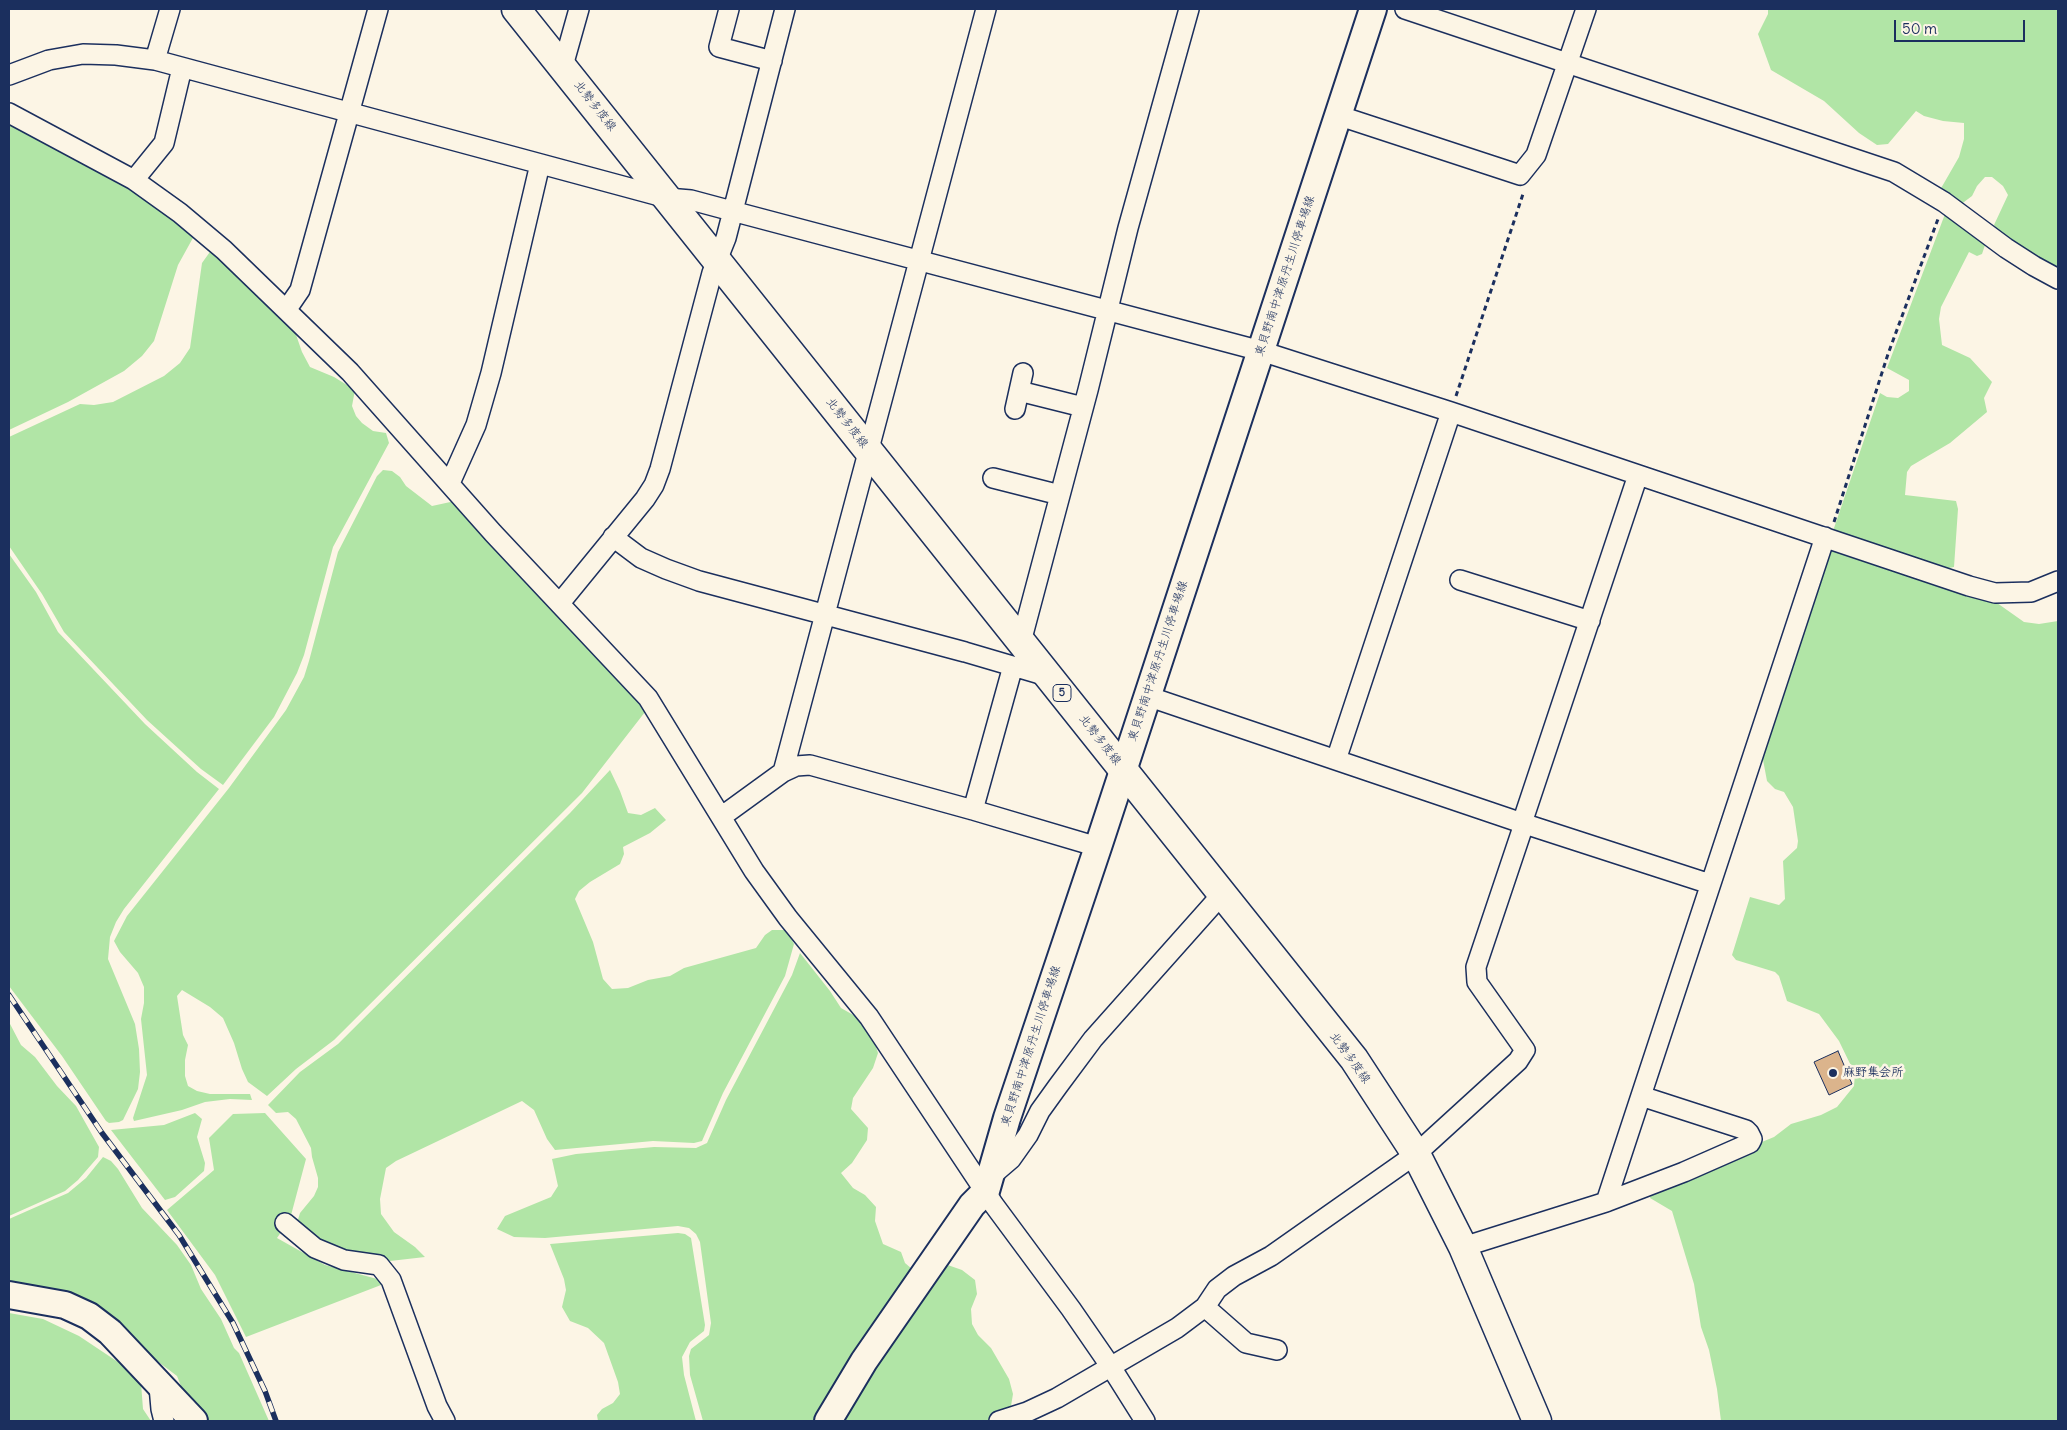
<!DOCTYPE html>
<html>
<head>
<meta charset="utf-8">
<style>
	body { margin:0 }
	#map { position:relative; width:2067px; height:1430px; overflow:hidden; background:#fcf5e5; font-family:Delius,sans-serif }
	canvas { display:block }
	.frame { position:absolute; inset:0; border:10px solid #1b2f5e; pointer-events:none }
	.scale { position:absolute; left:1894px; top:20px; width:131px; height:22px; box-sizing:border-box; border:2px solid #1b2f5e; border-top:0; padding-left:6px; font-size:15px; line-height:18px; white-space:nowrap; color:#1b2f5e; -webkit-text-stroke:4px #fcf5e5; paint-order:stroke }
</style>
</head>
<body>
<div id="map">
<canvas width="2067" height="1430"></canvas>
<div class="frame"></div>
<div class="scale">50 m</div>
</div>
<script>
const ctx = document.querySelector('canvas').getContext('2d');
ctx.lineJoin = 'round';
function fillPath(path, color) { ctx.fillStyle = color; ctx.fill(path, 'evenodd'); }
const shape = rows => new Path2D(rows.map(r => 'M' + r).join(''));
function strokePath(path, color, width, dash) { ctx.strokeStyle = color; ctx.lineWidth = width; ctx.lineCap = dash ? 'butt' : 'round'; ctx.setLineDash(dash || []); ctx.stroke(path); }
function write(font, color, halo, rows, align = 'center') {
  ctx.font = font + ' Delius,"Klee One",sans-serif'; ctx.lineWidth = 5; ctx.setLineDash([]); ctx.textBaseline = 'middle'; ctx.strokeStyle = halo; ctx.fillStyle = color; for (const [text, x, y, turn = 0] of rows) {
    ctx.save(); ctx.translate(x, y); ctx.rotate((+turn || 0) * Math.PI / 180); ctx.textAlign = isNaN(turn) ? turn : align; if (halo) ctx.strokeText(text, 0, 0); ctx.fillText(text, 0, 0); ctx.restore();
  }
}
const green = shape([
	[1768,9,2058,9,2058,272,1997,231,1994,225,2008,195,2003,186,1992,177,1985,177,1977,186,1972,196,1960,205,1940,190,1959,157,1964,139,1964,123,1943,121,1924,116,1916,111,1888,144,1877,145,1859,133,1824,101,1771,70,1758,34,1768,14],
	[9,121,137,191,194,236,178,265,154,341,142,356,124,371,68,402,9,430],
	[1945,214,1977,235,1985,245,1982,254,1977,256,1969,252,1941,307,1939,319,1942,345,1970,358,1992,382,1984,398,1987,412,1950,443,1911,466,1907,472,1905,495,1956,501,1958,509,1954,567,1944,569,1833,531,1880,393,1887,397,1898,398,1909,391,1909,380,1887,368],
	[212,249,294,329,302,352,310,367,334,377,355,390,352,406,356,416,362,423,373,431,386,433,389,443,333,547,304,655,297,673,274,717,223,785,201,769,147,720,64,632,42,594,9,546,9,437,80,404,94,405,113,402,164,376,180,363,190,348,202,263],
	[383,470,392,471,400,477,406,486,432,506,455,501,641,703,645,712,582,793,334,1040,296,1069,267,1096,248,1082,242,1069,234,1043,223,1018,210,1007,182,990,177,996,183,1035,188,1045,185,1060,185,1076,188,1086,197,1091,210,1094,250,1094,252,1100,230,1099,205,1102,182,1110,134,1121,133,1118,147,1075,141,1019,144,1003,144,987,138,973,120,952,114,941,127,916,229,788,286,710,304,677,309,661,338,552,377,476],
	[1833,547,1990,598,2024,622,2039,624,2058,621,2058,1421,1721,1421,1717,1389,1709,1350,1701,1327,1694,1284,1672,1211,1650,1198,1653,1187,1774,1137,1791,1124,1821,1115,1837,1107,1854,1086,1855,1074,1839,1041,1819,1014,1787,1001,1779,976,1775,972,1736,960,1732,955,1750,897,1779,905,1785,899,1783,861,1797,848,1798,841,1793,807,1784,792,1775,789,1767,781,1761,749,1825,551],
	[9,554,36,592,58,632,145,724,197,772,219,789,124,909,116,922,110,937,108,959,135,1024,139,1049,140,1072,138,1089,123,1120,119,1122,109,1123,106,1121,62,1056,9,986],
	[610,770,620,791,628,813,641,815,655,808,666,820,650,833,623,847,624,854,620,864,590,882,579,891,575,899,593,942,603,979,612,989,628,988,648,980,670,976,684,968,756,948,765,935,772,930,784,930,789,934,794,944,785,976,723,1093,702,1141,694,1143,653,1141,555,1150,547,1139,534,1110,522,1101,396,1161,386,1168,380,1199,381,1214,394,1232,415,1247,425,1257,390,1261,369,1259,315,1240,297,1223,300,1213,314,1196,318,1187,318,1178,312,1157,311,1148,296,1119,288,1112,276,1113,268,1105,300,1072,338,1044,570,813],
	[800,953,830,991,841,1008,862,1020,873,1038,878,1053,873,1068,853,1098,851,1109,868,1128,867,1140,852,1163,841,1173,853,1188,865,1195,876,1207,875,1221,883,1244,901,1252,905,1263,912,1269,821,1421,703,1421,690,1375,689,1356,691,1349,709,1335,711,1323,700,1242,696,1234,689,1228,678,1226,545,1238,514,1237,497,1229,505,1216,551,1197,558,1186,552,1159,576,1154,654,1147,696,1148,707,1143,726,1100,792,975],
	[9,1022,21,1045,35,1057,57,1086,76,1106,99,1147,98,1157,78,1180,65,1191,9,1216],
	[195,1113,202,1119,197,1137,205,1163,204,1171,175,1197,165,1200,111,1130,164,1125],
	[265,1113,306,1159,290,1219,277,1238,325,1265,381,1280,381,1285,246,1337,215,1275,167,1210,214,1170,209,1138,233,1114],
	[103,1157,111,1161,118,1169,142,1208,177,1245,191,1265,201,1289,221,1319,234,1348,239,1353,269,1421,201,1421,183,1391,177,1376,152,1357,132,1334,103,1310,9,1285,9,1219,68,1193,86,1178],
	[678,1233,685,1234,691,1238,705,1325,704,1331,690,1342,682,1357,684,1375,696,1421,598,1421,597,1415,602,1409,613,1403,620,1394,618,1382,604,1343,588,1328,570,1321,562,1307,566,1290,564,1279,550,1244],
	[942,1263,962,1270,975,1280,977,1294,971,1309,972,1324,978,1335,991,1348,1009,1379,1013,1394,1011,1406,1003,1415,991,1421,840,1421],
	[9,1313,43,1319,79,1336,130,1370,141,1383,143,1409,151,1421,9,1421]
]);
const building = shape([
	[1838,1051,1852,1084,1829,1095,1814,1062,1838,1051]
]);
const path = shape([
	[1456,396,1524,191],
	[1834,522,1888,354,1938,219]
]);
const minor = shape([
	[729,9,719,47,772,61],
	[1405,9,1894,172,1944,202,2006,248,2034,266,2058,279],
	[155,60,170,9],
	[563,66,579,9],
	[9,75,49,60,83,54,116,55,155,60,667,198,691,200,732,211,1261,351,1451,412,1969,586,1995,593,2031,592,2058,581],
	[9,113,134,180,180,213,224,250,350,372,493,533,648,698,754,871,788,918,869,1017,994,1205,1071,1309,1111,1367,1145,1421],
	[1337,115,1520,175,1536,155,1586,9],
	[134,180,164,143,182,68],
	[287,309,300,290,378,9],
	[1019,391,1083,407],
	[1015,409,1023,373],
	[993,478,1060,495],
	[450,483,476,425,491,373,540,164],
	[613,537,641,558,666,569,699,581,965,652,1050,677],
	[1460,580,1590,621],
	[560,603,645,499,654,485,660,469,712,273,726,238,785,9],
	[1021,642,1088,390,1128,228,1189,9],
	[1147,696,1522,823,1710,884],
	[1336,760,1451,412],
	[783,772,796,766,810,765,973,810,1098,847],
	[973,810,1013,666],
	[721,817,783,772,986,9],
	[1522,823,1638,475],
	[990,1177,1011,1159,1028,1135,1040,1111,1058,1086,1093,1039,1223,893],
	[1606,1202,1684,1172,1750,1143,1752,1139,1749,1133,1746,1130,1641,1096],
	[285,1223,315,1248,344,1260,379,1265,391,1280,437,1406,445,1421],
	[1463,1247,1606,1202,1825,537],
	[1205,1307,1217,1289,1234,1276,1271,1256,1416,1154,1518,1061,1525,1050,1477,982,1476,967,1524,824],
	[159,1386,161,1409,164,1421],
	[999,1421,1027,1412,1057,1398,1177,1328,1205,1307,1246,1343,1277,1350]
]);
const secondary = shape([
	[9,1295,65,1305,89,1316,110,1332,194,1421],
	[828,1421,864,1361,972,1205,986,1191,1007,1118,1098,847,1373,9]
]);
const primary = shape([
	[516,9,1354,1059,1416,1154,1463,1247,1537,1421]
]);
const rail = shape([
	[9,995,102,1133,179,1235,233,1323,265,1391,276,1421]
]);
const markers = [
	[1833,1073,5,"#1b2f5e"]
];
const shields = [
	[1062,693,18]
];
const shieldNames = [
	["5",1062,693]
];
const streetNames = [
	["北勢多度線",595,106,52],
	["東貝野南中津原丹生川停車場線",1285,276,-72],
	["北勢多度線",847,423,52],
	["東貝野南中津原丹生川停車場線",1158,661,-72],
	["北勢多度線",1100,740,52],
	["東貝野南中津原丹生川停車場線",1031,1046,-72],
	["北勢多度線",1350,1058,54]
];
const poiNames = [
	["麻野集会所",1843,1073]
];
fillPath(green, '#b1e5a6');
fillPath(building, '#dbb48c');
strokePath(building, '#1b2f5e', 1);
strokePath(minor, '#1b2f5e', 22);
strokePath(secondary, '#1b2f5e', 30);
strokePath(primary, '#1b2f5e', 31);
strokePath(path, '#1b2f5e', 3, [5, 4]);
strokePath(minor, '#fcf5e5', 19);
strokePath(secondary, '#fcf5e5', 26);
strokePath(primary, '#fcf5e5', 28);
strokePath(rail, '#1b2f5e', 5.5);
strokePath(rail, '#fcf5e5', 4, [11]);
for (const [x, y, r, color] of markers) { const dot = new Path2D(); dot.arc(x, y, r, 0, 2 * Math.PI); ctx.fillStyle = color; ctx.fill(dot); strokePath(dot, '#fcf5e5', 2); }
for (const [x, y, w] of shields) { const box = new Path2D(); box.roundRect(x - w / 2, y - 8.5, w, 17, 4); ctx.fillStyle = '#fcf5e5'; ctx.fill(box); strokePath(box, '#1b2f5e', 1); }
write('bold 11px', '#1b2f5e', null, shieldNames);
write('12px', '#1b2f5e', '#fcf5e5', streetNames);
write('bold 12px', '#1b2f5e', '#fcf5e5', poiNames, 'left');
</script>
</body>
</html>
